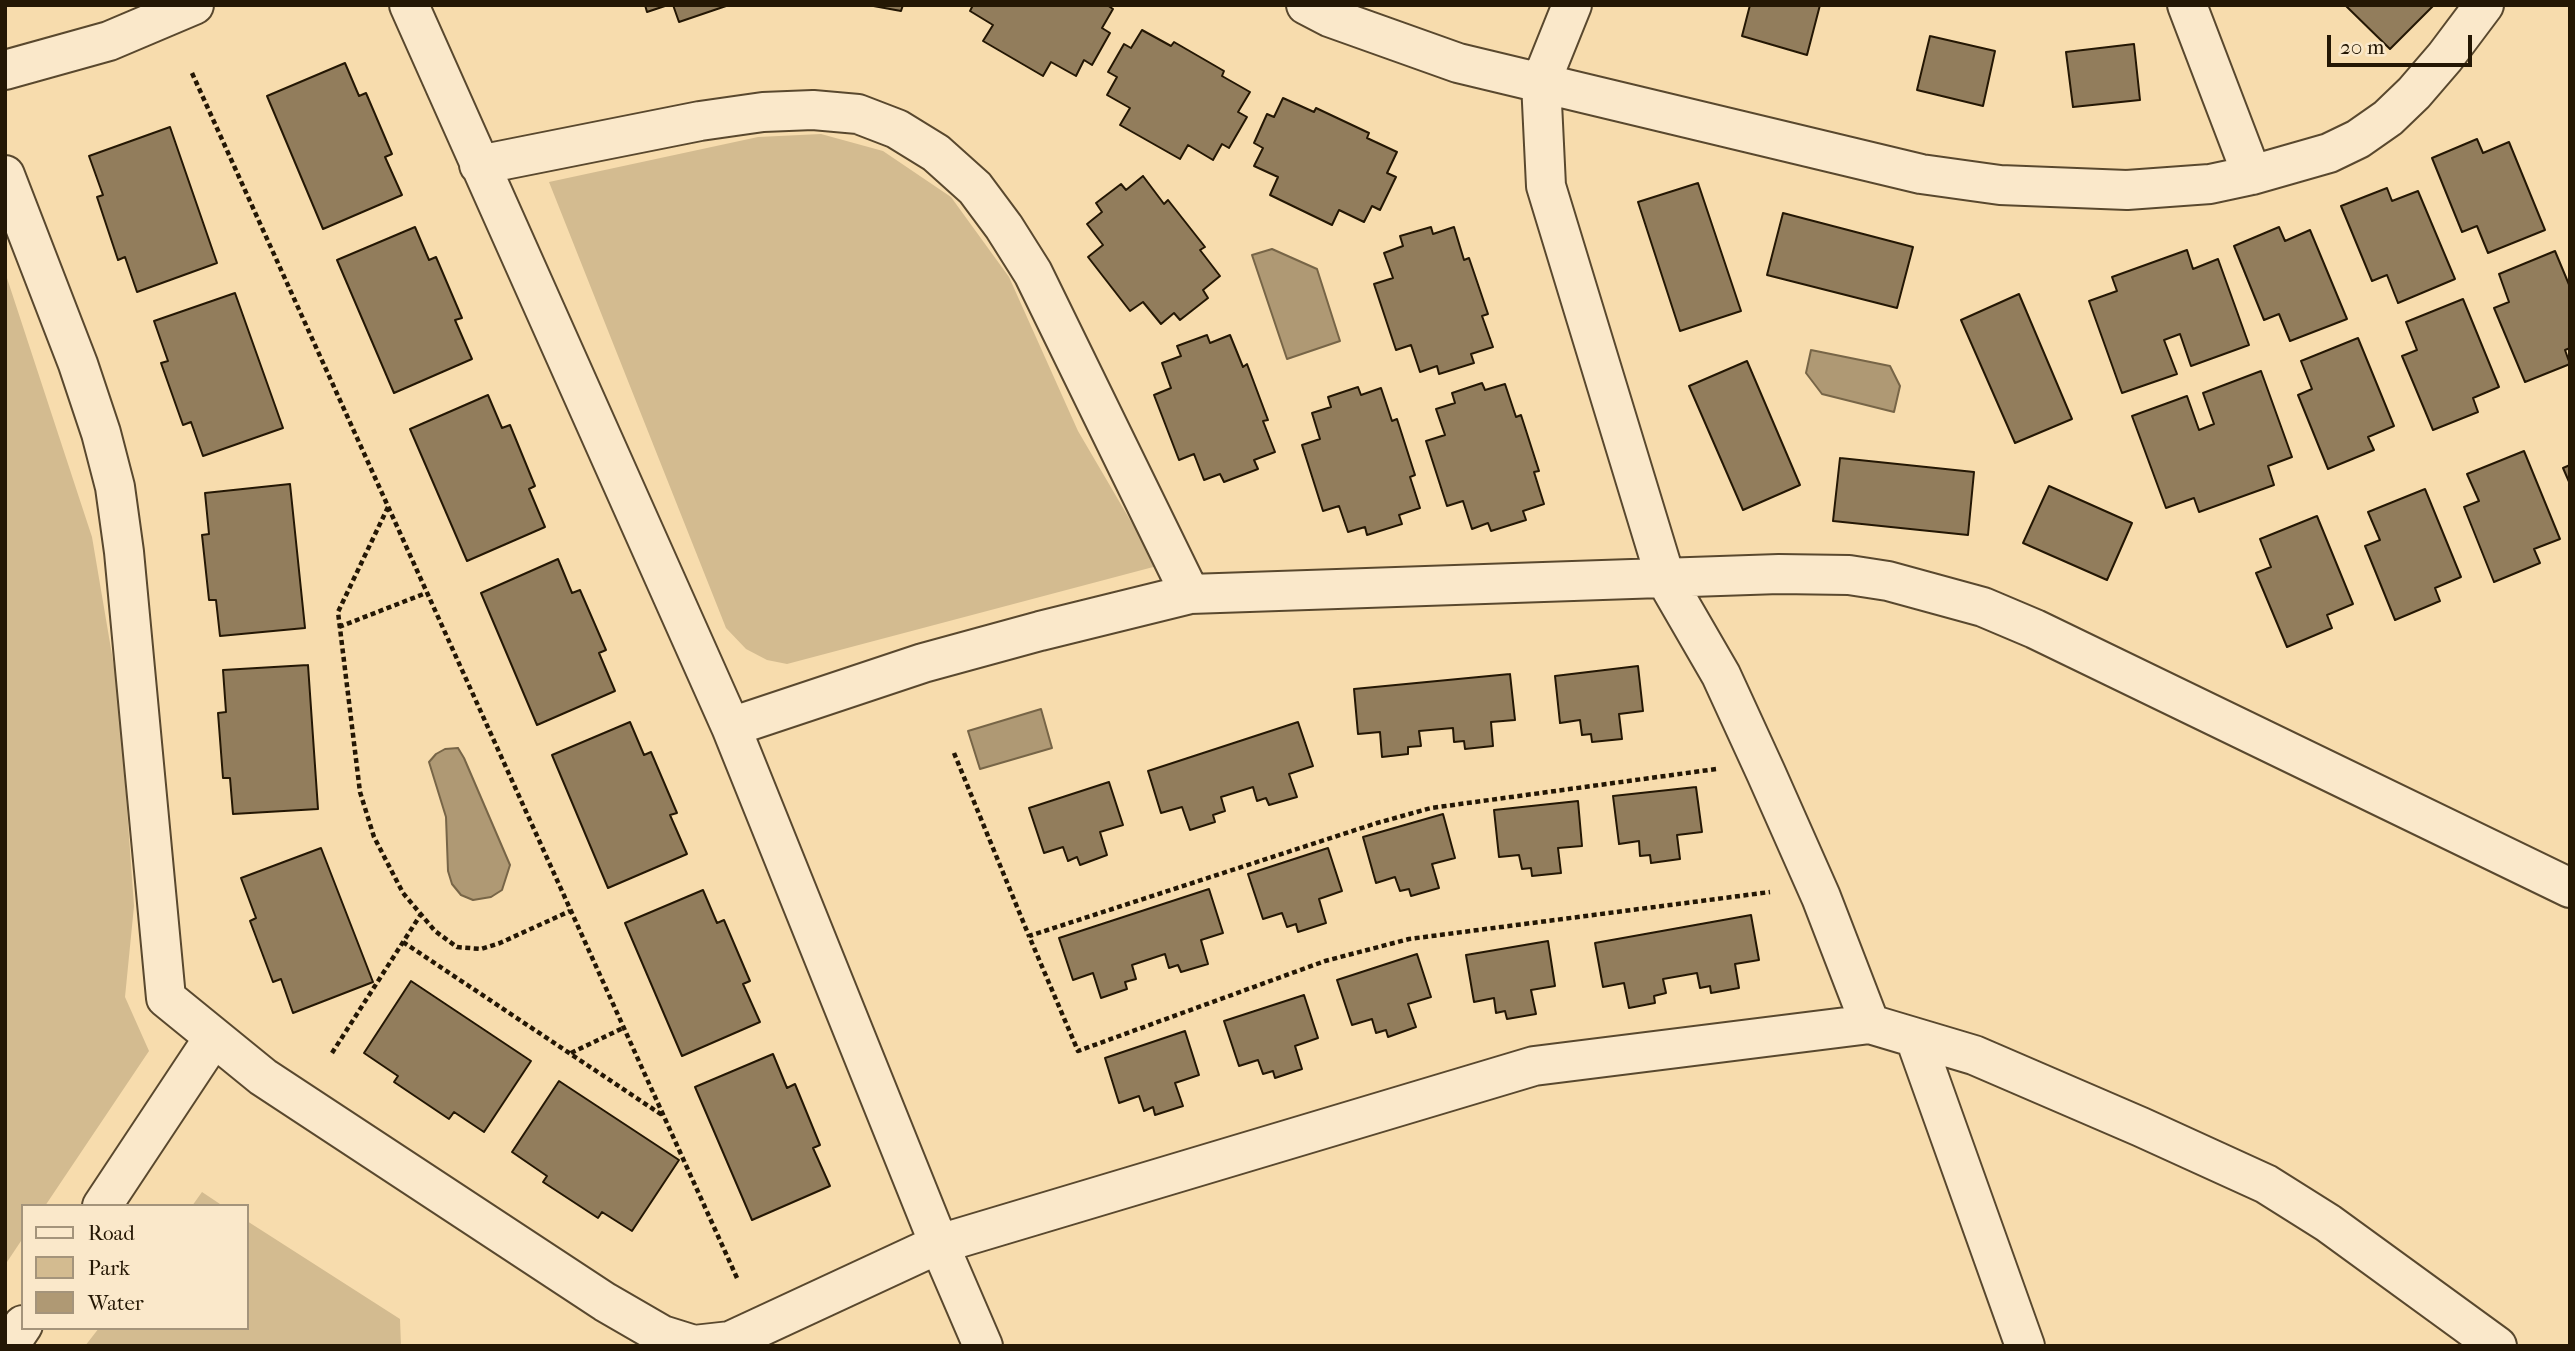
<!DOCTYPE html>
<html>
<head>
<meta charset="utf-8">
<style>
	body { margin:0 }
	#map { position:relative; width:2575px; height:1351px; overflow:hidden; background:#f7dcad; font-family:"IM FELL French Canon",serif }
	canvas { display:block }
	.frame { position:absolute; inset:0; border:7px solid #241704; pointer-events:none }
	.legend { position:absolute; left:21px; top:1204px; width:228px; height:126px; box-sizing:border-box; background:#fae8ca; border:2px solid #a4947b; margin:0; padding:9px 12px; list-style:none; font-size:21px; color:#241704 }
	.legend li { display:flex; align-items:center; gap:14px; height:35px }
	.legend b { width:35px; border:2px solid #a4947b }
	.scale { position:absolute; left:2327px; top:35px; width:145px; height:32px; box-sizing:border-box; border:4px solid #241704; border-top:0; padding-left:9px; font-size:21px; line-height:24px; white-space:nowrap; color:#241704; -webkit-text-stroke:5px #fae8ca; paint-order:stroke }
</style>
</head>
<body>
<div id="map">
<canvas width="2575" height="1351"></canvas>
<div class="frame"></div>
<ul class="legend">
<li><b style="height:9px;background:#fae8ca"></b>Road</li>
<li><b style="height:19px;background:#d3bb90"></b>Park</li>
<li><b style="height:19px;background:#af9974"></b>Water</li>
</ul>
<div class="scale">20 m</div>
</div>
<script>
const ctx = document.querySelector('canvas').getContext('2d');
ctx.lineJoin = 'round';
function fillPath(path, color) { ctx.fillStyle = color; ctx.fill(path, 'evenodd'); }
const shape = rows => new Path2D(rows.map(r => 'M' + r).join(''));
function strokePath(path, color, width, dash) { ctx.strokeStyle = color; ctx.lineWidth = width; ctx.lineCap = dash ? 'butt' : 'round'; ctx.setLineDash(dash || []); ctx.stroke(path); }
const green = shape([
	[821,134,883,151,951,197,1009,277,1078,431,1157,566,787,664,767,660,746,649,726,628,549,182,758,137],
	[5,272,92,537,119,696,134,906,125,997,149,1051,45,1206,23,1206,23,1238,5,1265],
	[202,1192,223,1206,192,1206],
	[247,1221,400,1319,401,1346,85,1346,99,1328,247,1328]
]);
const water = shape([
	[1272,249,1317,269,1340,341,1287,359,1252,255,1272,249],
	[1811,350,1890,366,1900,386,1894,412,1822,394,1806,373,1811,350],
	[1041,709,1052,748,980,769,968,731,1041,709],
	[458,748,464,758,510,865,502,890,491,897,473,900,461,895,452,884,448,871,446,817,429,762,436,754,445,749,458,748]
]);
const building = shape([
	[645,5,668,5,647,12,645,5],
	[673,5,729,5,679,22,673,5],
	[868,5,903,5,901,11,868,5],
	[973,5,1107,5,1113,9,1102,28,1110,33,1092,65,1084,60,1076,76,1051,62,1043,76,983,41,993,25,970,11,973,5],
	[1750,5,1820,5,1807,55,1742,36,1750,5],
	[2345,5,2434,5,2390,49,2345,5],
	[1142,30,1171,46,1174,42,1224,71,1222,76,1250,92,1238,112,1247,117,1229,148,1222,144,1213,160,1188,145,1180,159,1120,125,1130,108,1107,95,1117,77,1108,72,1124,44,1131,48,1142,30],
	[1930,36,1995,51,1983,106,1917,90,1930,36],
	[2134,44,2140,100,2073,107,2066,52,2134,44],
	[345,63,359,96,366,93,392,154,385,157,402,195,323,229,267,96,345,63],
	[1283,98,1314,112,1316,108,1369,133,1367,138,1397,152,1387,173,1396,177,1380,210,1372,206,1364,222,1339,210,1332,225,1270,195,1278,177,1254,166,1263,148,1254,143,1267,114,1274,117,1283,98],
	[170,127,217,263,137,292,125,257,118,260,97,197,103,195,89,156,170,127],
	[2477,139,2483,153,2509,142,2545,230,2488,253,2477,226,2462,232,2432,158,2477,139],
	[1143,176,1164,204,1168,200,1205,247,1200,250,1220,276,1203,290,1208,298,1180,320,1174,313,1161,324,1143,302,1130,311,1088,257,1103,245,1087,224,1102,212,1096,203,1121,184,1126,190,1143,176],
	[1698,183,1741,311,1680,331,1638,202,1698,183],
	[2387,188,2392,201,2418,191,2455,279,2398,303,2387,275,2372,281,2341,206,2387,188],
	[1783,213,1913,247,1897,308,1767,275,1783,213],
	[415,227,429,260,436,257,462,318,455,320,472,359,394,393,337,260,415,227],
	[1431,227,1433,234,1454,227,1464,260,1469,258,1488,314,1482,316,1493,347,1471,354,1474,363,1439,374,1437,366,1420,372,1411,345,1396,350,1374,284,1393,278,1384,253,1403,246,1400,236,1431,227],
	[2279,227,2285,241,2310,230,2347,319,2290,341,2279,314,2264,320,2234,246,2279,227],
	[2187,250,2193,269,2218,259,2249,345,2191,366,2180,334,2164,340,2177,374,2122,393,2089,301,2117,291,2112,277,2187,250],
	[2555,251,2570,287,2570,348,2565,350,2570,364,2525,382,2494,308,2509,302,2499,274,2555,251],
	[235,293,283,428,203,456,191,422,183,425,161,363,168,361,154,321,235,293],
	[2019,294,2072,419,2015,443,1961,320,2019,294],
	[2463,299,2499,387,2473,398,2478,412,2433,430,2402,356,2417,350,2406,322,2463,299],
	[1207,335,1210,343,1230,335,1243,367,1247,364,1268,420,1263,421,1275,452,1254,460,1258,469,1224,482,1220,474,1204,480,1194,454,1179,460,1154,395,1171,388,1162,363,1181,356,1177,346,1207,335],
	[2358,338,2394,426,2368,437,2374,450,2328,469,2298,395,2312,389,2301,361,2358,338],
	[1747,361,1800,485,1743,510,1689,386,1747,361],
	[2261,371,2292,457,2268,466,2274,485,2199,512,2194,498,2166,508,2132,416,2187,396,2199,430,2214,424,2203,393,2261,371],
	[1482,383,1485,390,1505,384,1516,417,1521,415,1539,471,1534,472,1544,504,1523,511,1526,520,1491,531,1488,523,1472,529,1463,501,1447,506,1426,441,1445,435,1436,409,1455,403,1452,393,1482,383],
	[1358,387,1361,395,1381,388,1392,421,1397,419,1415,475,1410,477,1420,508,1399,515,1402,524,1367,535,1365,527,1348,532,1339,506,1323,511,1302,445,1320,439,1312,413,1331,407,1328,397,1358,387],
	[488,395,502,428,510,425,535,486,529,489,545,527,467,561,410,429,488,395],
	[2524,451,2560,539,2534,549,2540,563,2494,582,2464,507,2479,501,2467,474,2524,451],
	[1840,458,1974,472,1968,535,1833,521,1840,458],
	[2570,465,2570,484,2563,468,2570,465],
	[290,484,305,628,220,636,216,600,209,600,202,535,209,534,205,493,290,484],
	[2049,486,2132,523,2107,580,2023,543,2049,486],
	[2425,489,2461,577,2435,588,2440,601,2395,620,2365,546,2380,540,2368,512,2425,489],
	[2317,516,2353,604,2327,615,2332,628,2287,647,2256,573,2271,567,2260,539,2317,516],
	[558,559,572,593,580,590,606,650,599,653,615,691,537,725,481,593,558,559],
	[308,665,318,809,233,814,230,778,223,778,218,713,226,712,223,670,308,665],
	[1638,666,1643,711,1619,714,1622,739,1592,742,1591,734,1582,735,1580,720,1560,723,1555,676,1638,666],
	[1510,674,1515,720,1491,722,1493,746,1465,749,1464,741,1454,742,1453,728,1419,731,1421,746,1408,747,1408,754,1382,757,1380,732,1358,734,1354,689,1510,674],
	[630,722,644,755,651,752,677,813,670,815,687,854,608,888,552,755,630,722],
	[1298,722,1313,766,1289,774,1297,797,1269,805,1266,798,1257,801,1253,787,1221,797,1225,811,1213,815,1215,822,1190,830,1182,807,1161,813,1148,771,1298,722],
	[1109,782,1123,825,1100,832,1107,855,1080,865,1077,857,1068,861,1063,847,1044,853,1029,808,1109,782],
	[1696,787,1702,832,1677,835,1680,859,1651,863,1650,855,1640,856,1639,841,1619,844,1613,796,1696,787],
	[1578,801,1582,846,1558,848,1561,873,1532,876,1531,868,1522,869,1519,855,1499,857,1494,810,1578,801],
	[1443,814,1455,858,1432,864,1439,888,1411,896,1409,889,1400,891,1395,877,1376,883,1363,837,1443,814],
	[321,848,373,982,293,1013,281,979,273,982,250,921,256,918,241,878,321,848],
	[1328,848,1342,891,1319,899,1326,923,1298,932,1296,924,1287,927,1282,913,1263,919,1248,874,1328,848],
	[1209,889,1223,933,1201,940,1208,964,1181,972,1178,965,1169,968,1165,954,1132,965,1136,979,1125,982,1127,989,1101,998,1093,973,1073,980,1059,938,1209,889],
	[703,890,717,923,724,920,750,981,743,984,760,1022,682,1056,625,923,703,890],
	[1751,915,1759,960,1735,964,1739,988,1711,993,1710,986,1700,988,1697,973,1663,979,1666,993,1654,996,1655,1003,1629,1008,1624,983,1603,987,1595,943,1751,915],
	[1548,941,1555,986,1531,990,1536,1014,1507,1019,1505,1011,1496,1013,1494,998,1474,1002,1466,955,1548,941],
	[1417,954,1431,997,1408,1004,1416,1027,1388,1037,1386,1030,1376,1033,1372,1019,1352,1025,1337,980,1417,954],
	[411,981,531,1061,484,1132,454,1112,449,1119,394,1082,398,1076,364,1053,411,981],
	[1304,995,1318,1038,1295,1046,1302,1069,1275,1078,1273,1071,1263,1074,1258,1060,1239,1066,1224,1021,1304,995],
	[1185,1031,1199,1075,1175,1083,1183,1106,1155,1115,1153,1107,1144,1111,1139,1096,1119,1103,1105,1058,1185,1031],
	[773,1054,787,1088,795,1084,820,1145,813,1148,830,1186,752,1220,695,1087,773,1054],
	[559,1081,679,1160,632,1231,602,1212,598,1218,543,1182,547,1176,512,1152,559,1081]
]);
const path = shape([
	[192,73,737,1278],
	[388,507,338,612,360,792,374,837,403,893,435,931,457,947,481,949,500,943,570,911],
	[339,627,426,593],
	[954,753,1029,936],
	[1716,769,1431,808,1377,823,1029,936,1078,1051,1325,961,1409,939,1770,892],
	[403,942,662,1115],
	[332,1053,421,914],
	[571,1053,623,1028]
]);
const minor = shape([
	[409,5,731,727],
	[1306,5,1329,17,1458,63,1921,174,2000,185,2127,190,2210,184,2252,175,2329,153,2358,139,2388,118,2414,93,2445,57,2484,5],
	[1572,5,1541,82,1546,186,1666,580,1721,675,1766,773,1821,897,1870,1024,1974,1055,2141,1127,2266,1184,2328,1223,2497,1346],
	[2187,5,2252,175],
	[5,70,109,41,194,5],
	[479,165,700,121,763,112,813,110,858,114,897,129,936,153,975,188,1004,227,1033,273,1190,594],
	[5,175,78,364,101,433,115,487,124,552,166,998,263,1077,605,1302,662,1335,694,1345,730,1341,939,1244,731,727,923,663,1040,631,1190,594,1779,574,1849,575,1888,581,1983,607,2035,629,2570,888],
	[1915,1038,2025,1346],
	[102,1206,214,1037],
	[9,1346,23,1325],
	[983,1346,939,1244,1534,1066,1870,1024]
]);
fillPath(green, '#d3bb90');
fillPath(water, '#af9974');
strokePath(water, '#776547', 2);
fillPath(building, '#927d5c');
strokePath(building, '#241704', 2);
strokePath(minor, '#59482e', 42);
strokePath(path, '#241704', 4.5, [5, 3.5]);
strokePath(minor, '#fae8ca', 38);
</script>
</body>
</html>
